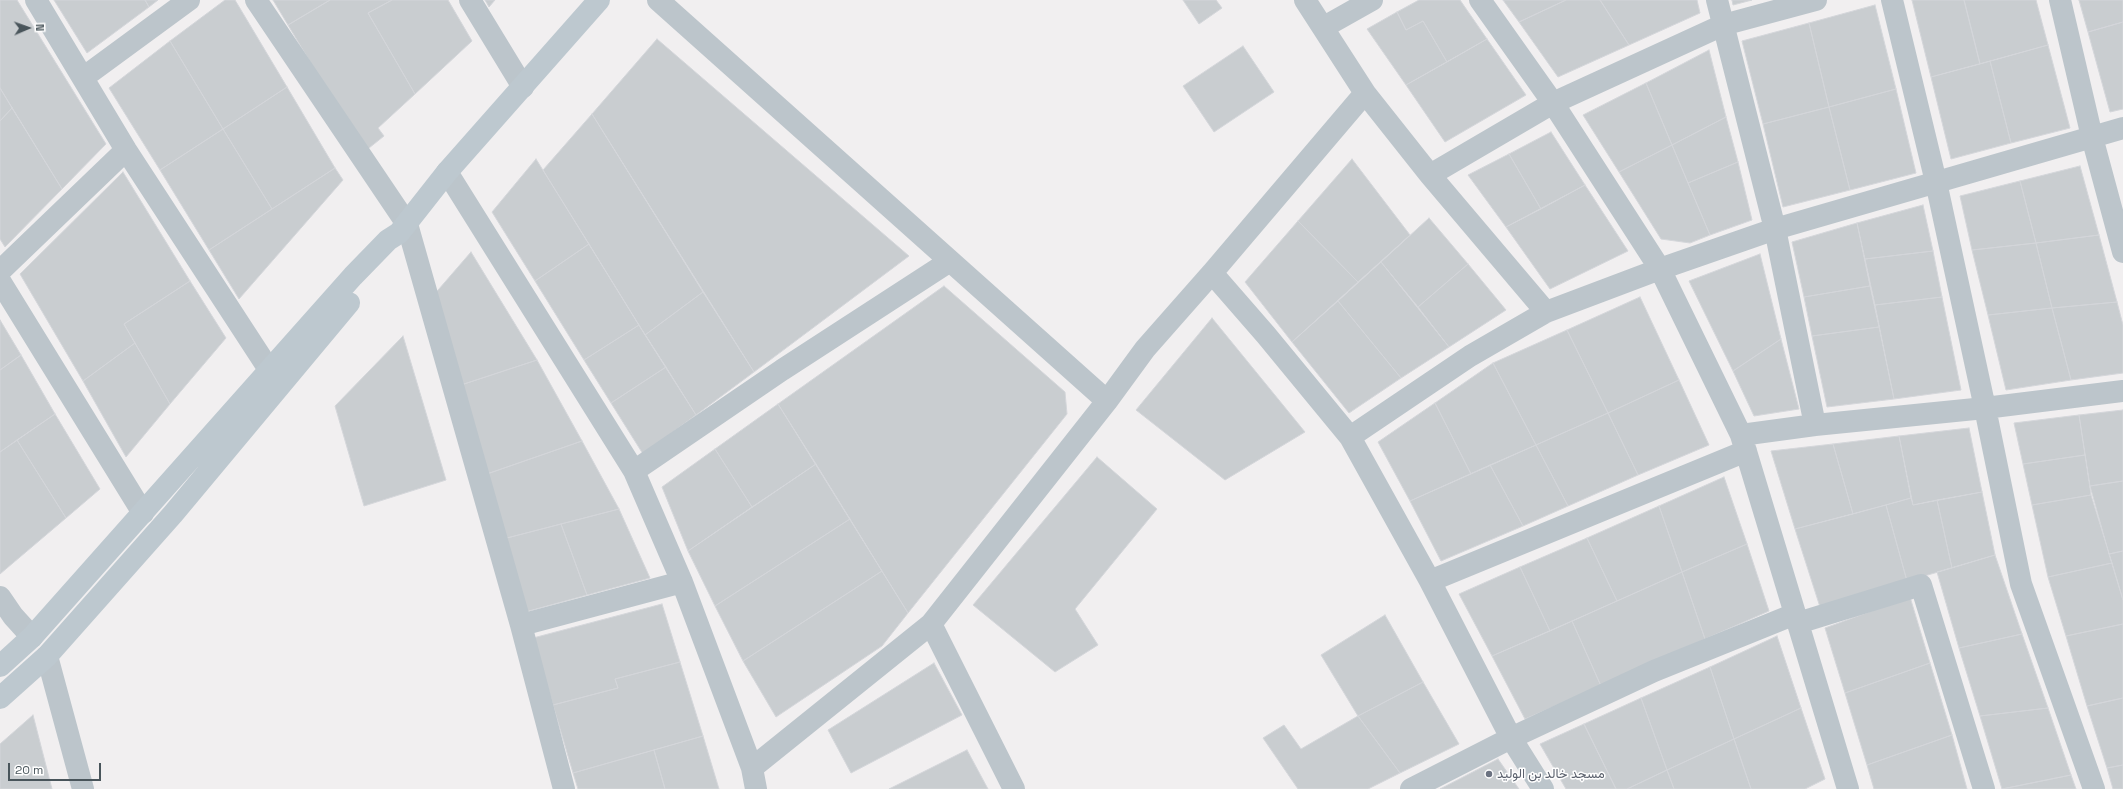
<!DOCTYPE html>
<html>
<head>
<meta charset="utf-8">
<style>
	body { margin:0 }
	#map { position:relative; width:2123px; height:789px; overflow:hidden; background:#f1eff0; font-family:"Space Grotesk",sans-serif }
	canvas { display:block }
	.north { position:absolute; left:8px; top:8px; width:40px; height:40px; -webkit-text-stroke:3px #fff; paint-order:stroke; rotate:88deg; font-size:11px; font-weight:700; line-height:16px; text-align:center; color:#49555b }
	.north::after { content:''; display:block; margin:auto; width:14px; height:18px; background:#49555b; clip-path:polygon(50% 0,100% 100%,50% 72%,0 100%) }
	.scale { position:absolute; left:8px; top:763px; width:93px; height:18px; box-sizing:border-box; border:2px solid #49555b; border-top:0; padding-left:5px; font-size:12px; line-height:14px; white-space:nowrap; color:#49555b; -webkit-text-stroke:3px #fff; paint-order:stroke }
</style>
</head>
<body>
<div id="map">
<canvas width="2123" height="789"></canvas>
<div class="north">N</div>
<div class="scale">20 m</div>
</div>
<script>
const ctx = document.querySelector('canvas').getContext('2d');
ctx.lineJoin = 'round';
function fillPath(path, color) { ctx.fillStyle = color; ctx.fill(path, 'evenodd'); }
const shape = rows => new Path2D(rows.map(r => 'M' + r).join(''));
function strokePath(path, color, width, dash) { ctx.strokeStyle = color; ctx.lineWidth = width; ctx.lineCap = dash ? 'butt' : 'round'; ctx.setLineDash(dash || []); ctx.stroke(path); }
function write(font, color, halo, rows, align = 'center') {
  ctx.font = font + ' "Space Grotesk",Vazirmatn,sans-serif'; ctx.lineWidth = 3; ctx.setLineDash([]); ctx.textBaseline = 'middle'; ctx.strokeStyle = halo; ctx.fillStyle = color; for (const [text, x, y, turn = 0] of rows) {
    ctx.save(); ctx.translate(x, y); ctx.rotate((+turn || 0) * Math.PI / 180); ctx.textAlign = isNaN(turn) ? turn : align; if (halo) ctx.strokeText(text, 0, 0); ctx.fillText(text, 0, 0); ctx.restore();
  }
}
const building = shape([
	[0,0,17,0,106,144,62,189,0,88,0,0],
	[54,0,145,0,149,7,87,53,54,0],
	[145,0,158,0,149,7,145,0],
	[225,0,235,0,287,87,223,129,170,41,225,0],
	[273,0,330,0,288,25,273,0],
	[330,0,392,0,368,13,415,94,378,128,384,136,364,152,288,25,330,0],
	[392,0,448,0,472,41,415,94,368,13,392,0],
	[485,0,495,0,489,7,485,0],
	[1183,0,1216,0,1222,8,1199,24,1183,0],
	[1419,0,1460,0,1487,39,1447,62,1423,21,1406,30,1397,12,1419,0],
	[1503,0,1566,0,1519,22,1503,0],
	[1566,0,1600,0,1629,45,1558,77,1519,22,1566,0],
	[1600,0,1697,0,1700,13,1629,45,1600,0],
	[1732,0,1752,0,1733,5,1732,0],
	[1912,0,1964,0,1980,64,1931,77,1912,0],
	[1964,0,2036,0,2048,45,1980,64,1964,0],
	[2079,0,2123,0,2123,22,2088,32,2079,0],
	[1875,5,1896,89,1829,107,1809,23,1875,5],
	[1397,12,1406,30,1423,21,1447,62,1406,85,1367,29,1397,12],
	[2123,22,2123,109,2110,112,2088,32,2123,22],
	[1809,23,1829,107,1763,124,1742,41,1809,23],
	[657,39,909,256,754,372,592,114,657,39],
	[1487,39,1526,95,1445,142,1406,85,1487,39],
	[170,41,223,129,160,170,109,88,170,41],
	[2048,45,2070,128,2011,143,1990,61,2048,45],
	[1243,46,1274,92,1214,132,1183,86,1243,46],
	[1709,50,1726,117,1672,145,1646,83,1709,50],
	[1990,61,2011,143,1951,159,1931,77,1990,61],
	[1646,83,1672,145,1619,172,1583,115,1646,83],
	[287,87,335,168,272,209,223,129,287,87],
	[0,88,12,108,0,121,0,88],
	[1896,89,1916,173,1850,190,1829,107,1896,89],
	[1829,107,1850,190,1783,207,1763,124,1829,107],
	[12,108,62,189,5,247,0,239,0,121,12,108],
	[592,114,703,292,645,335,543,170,592,114],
	[1726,117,1738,162,1688,183,1672,145,1726,117],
	[223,129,272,209,209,250,160,170,223,129],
	[1551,132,1585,185,1541,209,1509,154,1551,132],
	[1672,145,1710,235,1690,243,1661,239,1619,172,1672,145],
	[1509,154,1541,209,1506,227,1468,175,1509,154],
	[536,159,589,244,535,281,492,212,536,159],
	[1352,159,1410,235,1358,282,1298,221,1352,159],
	[1738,162,1752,220,1710,235,1688,183,1738,162],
	[2080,166,2099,235,2036,243,2020,181,2080,166],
	[335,168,343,180,239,299,209,250,335,168],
	[123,172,190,281,124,324,135,343,83,381,20,274,123,172],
	[2020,181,2036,243,1972,250,1960,196,2020,181],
	[1585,185,1628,251,1550,289,1506,227,1585,185],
	[1923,205,1933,251,1865,259,1857,223,1923,205],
	[1429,218,1468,264,1418,307,1381,262,1429,218],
	[1298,221,1358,282,1292,342,1245,282,1298,221],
	[1857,223,1870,286,1804,297,1792,242,1857,223],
	[2099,235,2117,302,2052,308,2036,243,2099,235],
	[2036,243,2052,308,1988,315,1972,250,2036,243],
	[589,244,639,325,584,360,535,281,589,244],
	[1933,251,1942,297,1875,305,1865,259,1933,251],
	[471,252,537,360,458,386,432,297,471,252],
	[1760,254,1781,339,1733,371,1689,281,1760,254],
	[1381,262,1449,347,1401,378,1338,301,1381,262],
	[1468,264,1506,310,1449,347,1418,307,1468,264],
	[190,281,226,338,170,404,124,324,190,281],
	[944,286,1065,392,1067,414,908,613,778,404,944,286],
	[1870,286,1879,327,1812,336,1804,297,1870,286],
	[703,292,754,372,696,415,645,335,703,292],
	[1640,297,1679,380,1608,413,1567,330,1640,297],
	[1942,297,1961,390,1894,399,1875,305,1942,297],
	[1338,301,1401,378,1349,413,1292,342,1338,301],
	[2117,302,2123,325,2123,373,2071,380,2052,308,2117,302],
	[2052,308,2071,380,2006,390,1988,315,2052,308],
	[1212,318,1305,432,1225,480,1136,410,1212,318],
	[0,320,21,355,0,370,0,320],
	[639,325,666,367,611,403,584,360,639,325],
	[1879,327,1894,399,1827,407,1812,336,1879,327],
	[1567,330,1608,413,1536,445,1493,363,1567,330],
	[403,336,446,480,364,506,335,406,403,336],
	[1781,339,1799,409,1754,416,1733,371,1781,339],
	[135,343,170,404,126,457,83,381,135,343],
	[21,355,55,414,0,452,0,370,21,355],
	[537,360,582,441,484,475,458,386,537,360],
	[1493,363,1536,445,1471,474,1435,403,1493,363],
	[666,367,696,415,643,454,611,403,666,367],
	[1679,380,1709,445,1638,475,1608,413,1679,380],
	[1435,403,1471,474,1410,501,1378,442,1435,403],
	[778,404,816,464,752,507,715,449,778,404],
	[2123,410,2123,481,2090,486,2079,415,2123,410],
	[1608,413,1638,475,1568,506,1536,445,1608,413],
	[55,414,100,489,66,518,17,440,55,414],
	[2079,415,2085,455,2023,464,2014,423,2079,415],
	[1969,428,1982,492,1913,505,1899,436,1969,428],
	[1899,436,1911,498,1853,514,1833,444,1899,436],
	[17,440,66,518,0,574,0,452,17,440],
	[582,441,619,509,503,539,484,475,582,441],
	[1833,444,1853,514,1795,529,1771,451,1833,444],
	[1536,445,1568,506,1523,526,1490,465,1536,445],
	[715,449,752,507,688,551,662,487,715,449],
	[2085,455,2091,495,2032,505,2023,464,2085,455],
	[1097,457,1157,509,1075,609,1098,645,1055,672,973,605,1097,457],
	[816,464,850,519,715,606,688,551,816,464],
	[1490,465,1523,526,1441,561,1410,501,1490,465],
	[1724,477,1747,544,1682,572,1659,506,1724,477],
	[2123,481,2123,551,2109,554,2090,486,2123,481],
	[1982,492,1995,555,1952,568,1937,500,1982,492],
	[2091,495,2112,563,2048,577,2032,505,2091,495],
	[1911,498,1913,505,1937,500,1952,568,1907,581,1886,505,1911,498],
	[1886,505,1907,581,1820,607,1795,529,1886,505],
	[1659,506,1682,572,1617,601,1587,538,1659,506],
	[619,509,650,578,587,595,561,524,619,509],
	[850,519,882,571,743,661,715,606,850,519],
	[561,524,587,595,525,612,503,539,561,524],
	[1587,538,1617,601,1550,631,1520,567,1587,538],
	[1747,544,1769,611,1705,639,1682,572,1747,544],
	[2123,551,2123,600,2109,554,2123,551],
	[1995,555,2022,634,1959,648,1937,572,1995,555],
	[2112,563,2123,600,2123,624,2066,636,2048,577,2112,563],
	[1520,567,1550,631,1492,656,1459,594,1520,567],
	[882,571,908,613,882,646,776,717,743,661,882,571],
	[1682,572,1705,639,1601,686,1572,621,1682,572],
	[1910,597,1930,663,1845,693,1825,628,1910,597],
	[662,604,680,662,615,679,618,688,553,705,533,638,662,604],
	[1385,615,1423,682,1358,716,1321,655,1385,615],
	[1572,621,1601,686,1525,719,1492,656,1572,621],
	[2123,624,2123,698,2087,706,2066,636,2123,624],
	[2022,634,2048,708,1980,716,1959,648,2022,634],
	[1777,636,1801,708,1734,739,1710,667,1777,636],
	[680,662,703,736,573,773,553,705,618,688,615,679,680,662],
	[934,663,962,715,851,773,828,730,934,663],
	[1930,663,1952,735,1867,765,1845,693,1930,663],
	[1710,667,1734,739,1667,770,1641,698,1710,667],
	[1423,682,1459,744,1400,773,1358,716,1423,682],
	[1641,698,1667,770,1627,789,1616,789,1584,724,1641,698],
	[2123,698,2123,765,2107,768,2087,706,2123,698],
	[1801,708,1825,779,1805,789,1751,789,1734,739,1801,708],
	[2048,708,2071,775,2002,789,1980,716,2048,708],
	[33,715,52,789,0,789,0,744,33,715],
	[1358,716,1400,773,1368,789,1298,789,1263,738,1284,725,1301,749,1358,716],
	[1584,724,1616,789,1566,789,1540,744,1584,724],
	[1952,735,1967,789,1874,789,1867,765,1952,735],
	[703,736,719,789,665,789,654,750,703,736],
	[1734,739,1751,789,1674,789,1667,770,1734,739],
	[654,750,665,789,578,789,573,773,654,750],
	[967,750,988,789,889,789,967,750],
	[1498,759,1519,789,1440,789,1498,759],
	[2123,765,2123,789,2113,789,2107,768,2123,765],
	[1667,770,1674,789,1627,789,1667,770],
	[2071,775,2076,789,2002,789,2071,775]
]);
const street = shape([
	[36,0,126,150,270,371],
	[256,0,407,224,521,625,564,789],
	[470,0,523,87],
	[658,0,1107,401,1145,349,1212,273],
	[1305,0,1365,93,1212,273,1266,335,1350,437,1430,581,1511,738,1543,789],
	[1480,0,1553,103,1660,269,1741,435,1848,789],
	[1717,0,1775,229,1815,425],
	[1892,0,1936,182,1985,408,2021,584,2094,789],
	[2060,0,2092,137,2123,252],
	[1324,27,1372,0],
	[84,77,189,0],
	[1365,93,1430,175,1546,312],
	[447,172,634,471,682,582,752,768,756,789],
	[1430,175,1553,103,1723,25,1816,0],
	[0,271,126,150],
	[0,281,143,513],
	[1741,435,1815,425,1985,408,2123,391],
	[1350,437,1470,356,1546,312,1660,269,1775,229,2123,128],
	[634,471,782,370,950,261],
	[1430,581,1746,451],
	[0,597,13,616,32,637],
	[1798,623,1921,585,1984,789],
	[931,624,1107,401],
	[521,625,682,582],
	[47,656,83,789],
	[752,768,931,624,1014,789],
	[1411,789,1511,738,1654,671,1795,614]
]);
const secondary = shape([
	[0,666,32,637,353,276,388,240,399,233,447,172,599,0],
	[0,698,47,656,173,514,349,303]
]);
const markers = [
	[1489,774,4,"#6b7280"]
];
const worshipNames = [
	["مسجد خالد بن الوليد",1497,774]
];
fillPath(building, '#c9cdd0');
strokePath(building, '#d4d6da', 1);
strokePath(street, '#bcc5cb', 22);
strokePath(secondary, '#bdc8cf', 22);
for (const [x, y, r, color] of markers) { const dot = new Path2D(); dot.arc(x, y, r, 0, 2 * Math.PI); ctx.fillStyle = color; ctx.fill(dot); strokePath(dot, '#fff', 1.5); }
write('13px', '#5b616d', '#fff', worshipNames, 'left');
</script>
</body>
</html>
